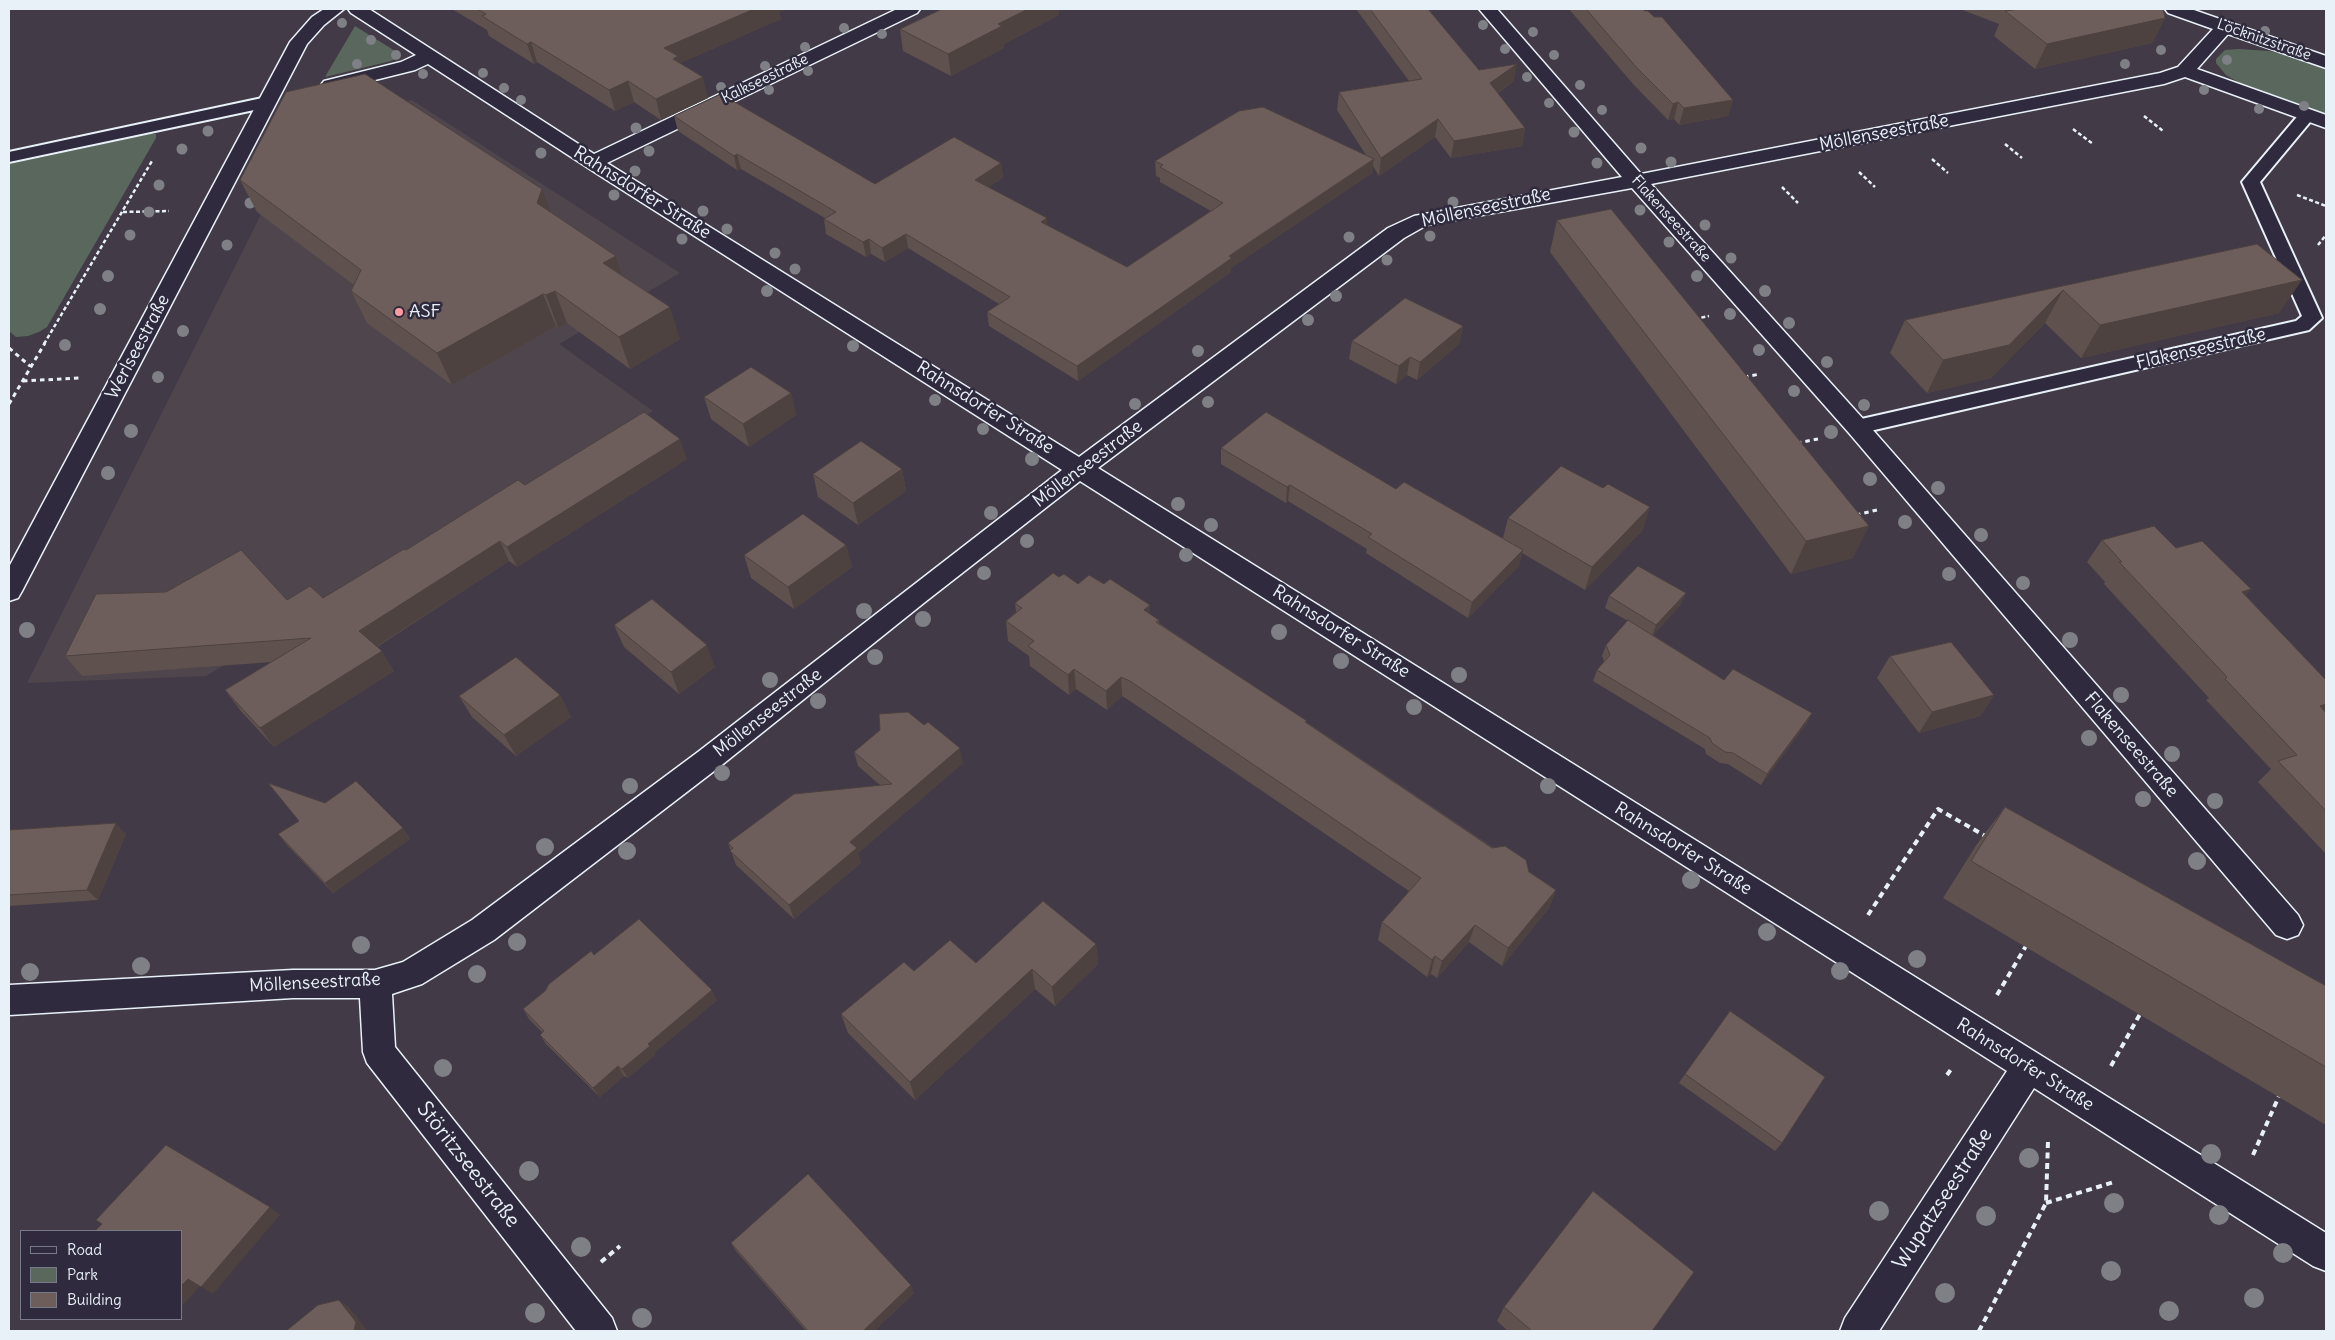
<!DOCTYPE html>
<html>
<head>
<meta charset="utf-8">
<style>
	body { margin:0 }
	#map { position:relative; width:2335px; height:1340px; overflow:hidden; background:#423a46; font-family:Delius,sans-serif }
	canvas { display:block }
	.frame { position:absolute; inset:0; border:10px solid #e8f1f8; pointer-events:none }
	.legend { position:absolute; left:20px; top:1230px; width:162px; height:90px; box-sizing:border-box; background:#2f2a3d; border:1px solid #797a88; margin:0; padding:6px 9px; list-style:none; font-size:15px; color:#e8f1f8 }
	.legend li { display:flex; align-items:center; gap:10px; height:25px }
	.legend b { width:25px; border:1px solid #797a88 }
</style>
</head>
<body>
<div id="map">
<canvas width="2335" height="1340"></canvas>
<div class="frame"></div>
<ul class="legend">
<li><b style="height:6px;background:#2f2a3d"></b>Road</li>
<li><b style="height:14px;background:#5a675d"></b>Park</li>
<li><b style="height:14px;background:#6e5e5b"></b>Building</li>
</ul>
</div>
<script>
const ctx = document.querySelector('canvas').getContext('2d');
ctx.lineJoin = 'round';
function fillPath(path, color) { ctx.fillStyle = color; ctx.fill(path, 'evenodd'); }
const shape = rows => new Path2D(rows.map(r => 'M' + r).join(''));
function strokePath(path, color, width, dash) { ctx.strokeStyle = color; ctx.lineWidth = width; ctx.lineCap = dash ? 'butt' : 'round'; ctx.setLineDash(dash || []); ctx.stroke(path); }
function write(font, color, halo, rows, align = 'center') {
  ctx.font = font + ' Delius,sans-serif'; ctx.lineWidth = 5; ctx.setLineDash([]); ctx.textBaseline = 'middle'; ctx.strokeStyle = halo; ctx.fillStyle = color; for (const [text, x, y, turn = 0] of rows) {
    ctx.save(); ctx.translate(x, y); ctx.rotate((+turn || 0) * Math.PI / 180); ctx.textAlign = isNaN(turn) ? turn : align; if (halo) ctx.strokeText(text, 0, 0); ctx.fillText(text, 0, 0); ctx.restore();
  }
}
const built = shape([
	[412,100,680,273,559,344,653,411,206,676,27,683,305,126]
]);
const green = shape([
	[355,26,400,54,400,57,391,61,325,77],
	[2239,49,2269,51,2296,57,2326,68,2326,116,2250,89,2226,75,2216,63,2216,59,2225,50],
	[150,134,156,134,156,138,47,327,39,332,28,336,16,337,10,332,9,164]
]);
const pathFar2 = shape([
	[2144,116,2163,131],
	[2073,129,2093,144],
	[2005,144,2022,158],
	[1932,159,1948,173],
	[1859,172,1875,187],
	[1782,187,1798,203],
	[2297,195,2326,206],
	[123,212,169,211],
	[2318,245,2326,235],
	[1695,319,1709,316],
	[44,344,152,161]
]);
const pathFar1 = shape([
	[9,348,30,366],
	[1744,377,1760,374],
	[23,381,79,378],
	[9,404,45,343],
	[1797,443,1818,439],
	[1856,515,1877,510]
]);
const path = shape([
	[1868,915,1938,809,1987,837],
	[1997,995,2026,946],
	[2111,1066,2140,1014],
	[1947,1075,1952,1068],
	[2253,1155,2279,1096],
	[2046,1203,2114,1182],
	[601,1262,620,1246],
	[1979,1331,2046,1203,2048,1141]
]);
const lane = shape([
	[267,97,273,98,275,102,273,106,9,162,9,152,267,97],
	[2307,111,2313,112,2315,116,2260,182,2322,318,2309,330,1857,434,1850,432,1847,427,1850,422,1857,420,2296,321,2302,316,2242,182,2301,112,2307,111]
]);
const street = shape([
	[324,9,344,9,324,25,307,44,22,591,18,598,9,601,9,567,290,42,312,17,324,9],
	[348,9,369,9,594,154,897,9,920,9,917,13,607,163,1079,457,1388,228,1414,216,1622,177,1479,9,1497,9,1641,174,2160,73,2178,67,2213,29,2168,13,2165,9,2191,9,2326,56,2326,68,2228,34,2197,69,2326,115,2326,128,2185,77,2164,84,1651,184,1865,421,2298,915,2303,925,2298,935,2287,939,2276,935,1849,433,1632,188,1427,225,1404,238,1098,468,2326,1233,2326,1271,2313,1266,2034,1088,1879,1331,1840,1331,1845,1318,2007,1071,1080,481,925,602,718,768,494,940,422,984,392,994,395,1047,612,1318,617,1331,576,1331,367,1063,363,1052,360,998,293,998,9,1015,9,985,293,970,375,970,403,962,472,920,698,752,1062,470,602,177,428,64,415,70,331,91,324,89,321,85,324,81,401,62,416,55,351,13,348,9]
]);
const trees = [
	[342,23,5],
	[1483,25,5],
	[844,28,5],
	[2265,31,5],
	[1533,32,5],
	[882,34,5],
	[371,40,5],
	[805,47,5],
	[1505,49,5],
	[2161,50,5],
	[396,55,5],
	[1554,55,5],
	[2227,60,5],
	[357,64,5],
	[2125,64,5],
	[765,66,5],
	[808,71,5],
	[483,73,5],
	[423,74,5],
	[1527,77,5],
	[1580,85,5],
	[721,87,5],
	[504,88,5],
	[769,90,5],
	[2204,90,5],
	[521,100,5],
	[1549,103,5],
	[2304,106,5],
	[2259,109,5],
	[1602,110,5],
	[636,128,5.5],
	[208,131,5.5],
	[1574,132,5.5],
	[1641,148,5.5],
	[182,149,5.5],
	[649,151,5.5],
	[541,153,5.5],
	[1671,162,5.5],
	[1597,163,5.5],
	[635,171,5.5],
	[159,185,5.5],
	[614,195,5.5],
	[1453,202,5.5],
	[250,203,5.5],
	[1640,210,5.5],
	[703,211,5.5],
	[149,212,5.5],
	[1705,225,5.5],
	[727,229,5.5],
	[130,235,5.5],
	[1430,236,5.5],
	[1349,237,5.5],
	[682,239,5.5],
	[1669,242,5.5],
	[227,245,5.5],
	[775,253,5.5],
	[1731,258,5.5],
	[1387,260,5.5],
	[795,269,5.5],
	[108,276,6],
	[1697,276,6],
	[767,291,6],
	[1765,291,6],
	[1336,296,6],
	[100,309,6],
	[1730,314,6],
	[1308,320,6],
	[1789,323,6],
	[183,331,6],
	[65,345,6],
	[853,346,6],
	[1759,350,6],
	[1198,351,6],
	[1827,362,6],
	[158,377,6],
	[1794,391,6],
	[935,400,6],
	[1208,402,6],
	[1135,404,6],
	[1864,405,6],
	[983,429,6],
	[131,431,7],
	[1831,432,7],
	[1032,459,7],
	[108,473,7],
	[1870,479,7],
	[1938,488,7],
	[1178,504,7],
	[991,513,7],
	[1905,522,7],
	[1211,525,7],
	[1981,535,7],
	[1027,541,7],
	[1186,555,7],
	[984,573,7],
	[1949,574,7],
	[2023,583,7],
	[864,611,8],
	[923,619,8],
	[27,630,8],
	[1279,632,8],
	[2070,640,8],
	[875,657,8],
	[1341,661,8],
	[1459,675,8],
	[770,680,8],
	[2121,695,8],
	[818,701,8],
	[1414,707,8],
	[2089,738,8],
	[2172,754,8],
	[722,773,8],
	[630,786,8],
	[1548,786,8],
	[2143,799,8],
	[2215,801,8],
	[545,847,9],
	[627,851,9],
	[2197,861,9],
	[1691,880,9],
	[1767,932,9],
	[517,942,9],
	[361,945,9],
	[1917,959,9],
	[141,966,9],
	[1840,971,9],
	[30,972,9],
	[477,974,9],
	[443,1068,9],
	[2211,1154,10],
	[2029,1158,10],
	[529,1171,10],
	[2114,1203,10],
	[1879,1211,10],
	[2219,1215,10],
	[1986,1216,10],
	[581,1247,10],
	[2283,1253,10],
	[2111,1271,10],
	[1945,1293,10],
	[2254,1298,10],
	[2169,1311,10],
	[535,1313,10],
	[642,1318,10]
];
const wall = shape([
	[452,9,787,9,779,12,781,19,680,63,708,98,661,120,634,102,615,111,537,62,534,64,489,36,487,30],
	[1356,9,1428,9,1479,70,1514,81,1498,93,1525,128,1522,146,1451,158,1435,137,1379,176,1373,166,1372,173,1231,268,1231,272,1078,381,989,326,987,312,999,304,908,248,885,262,871,254,866,257,826,234,824,219,825,218,741,169,737,170,678,131,674,116,875,184,1001,163,1003,178,988,187,1047,218,1047,225,1127,267,1211,211,1160,182,1160,178,1156,176,1155,161,1366,155,1337,110,1339,92,1409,81],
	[1569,9,1642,9,1733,100,1728,116,1679,125,1674,119,1668,120,1633,84],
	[1960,9,2163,9,2165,18,2152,43,2035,69,1994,36,1999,24],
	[1059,15,1004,44,1004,48,951,76,903,51,900,29],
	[240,180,551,212,616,256,622,275,680,339,630,369,567,323,558,328,556,326,452,385,367,323,351,291,354,285,257,212],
	[1557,220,1853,558,1791,574,1550,252],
	[2257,244,2279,313,2081,358,2045,323,1991,378,1927,393,1890,353,1905,320],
	[1463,326,1459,344,1417,380,1407,375,1396,384,1349,359,1352,341],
	[791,393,796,415,749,447,711,419,704,397],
	[1221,448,1396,489,1503,538,1508,518,1643,530,1585,590,1522,553,1519,566,1468,618,1366,553,1367,549,1288,501,1286,503,1221,464],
	[687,459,517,567,509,561,377,647,394,671,274,747,240,710,225,690,272,662,82,676,65,656,287,600,323,598,406,550,525,485],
	[902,469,906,491,858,525,818,497,813,474],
	[2102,540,2176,548,2246,596,2326,680,2326,854,2258,782,2271,769,2206,700,2209,698,2104,584,2105,582,2087,562],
	[846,545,852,567,794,609,751,578,744,555],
	[1059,577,1078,584,1104,584,1150,605,1150,615,1159,620,1159,623,1556,890,1549,908,1502,966,1469,942,1437,978,1431,974,1427,977,1378,940,1382,922,1409,891,1130,701,1122,696,1107,710,1076,689,1069,695,1030,666,1029,656,1008,641,1006,621,1016,612,1015,603],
	[1686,593,1681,604,1653,635,1724,680,1812,713,1806,724,1761,785,1728,764,1720,763,1706,754,1705,749,1593,681,1597,670,1604,661,1602,656,1606,645,1628,621,1605,608,1609,596],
	[614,625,715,667,679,694,624,647],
	[1890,656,1994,695,1980,716,1919,733,1877,678],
	[560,695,571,717,516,756,472,717,459,696],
	[854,752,963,763,858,853,861,863,794,919,736,865,728,843,880,785,858,766],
	[2005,807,2326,986,2326,1125,1943,898,1977,844],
	[403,828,410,839,333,893,287,845,278,834],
	[9,830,126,834,98,900,9,906],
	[1096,944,1098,964,1055,1006,1035,989,915,1100,848,1033,841,1014,914,971,976,963],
	[594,955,717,1000,654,1053,655,1055,628,1078,624,1076,600,1097,546,1044,540,1035,542,1032,529,1019,523,1009],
	[1685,1074,1782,1143,1775,1151,1679,1083],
	[731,1243,914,1293,874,1331,806,1331,736,1251],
	[1504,1307,1652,1331,1508,1331,1497,1321]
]);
const shadedWall = shape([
	[754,9,787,9,779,12,781,19,680,63,683,77,664,48],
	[1028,9,1059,9,1059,15,1004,44,1004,48,951,76,948,54,998,24],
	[2165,18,2152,43,2035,69,2047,44],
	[531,42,537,62,534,64,527,44],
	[1517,64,1514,81,1487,100,1490,83],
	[703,77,708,98,661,120,656,99],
	[628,81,634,102,615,111,609,90],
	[1733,100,1728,116,1679,125,1684,108],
	[1678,102,1674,119,1668,120,1673,104],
	[1438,119,1435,137,1379,176,1381,158],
	[1525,128,1522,146,1451,158,1454,141],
	[737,154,741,169,737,170,734,156],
	[1374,159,1372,173,1231,268,1231,272,1078,381,1077,366,1229,256],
	[1001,163,1003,178,976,194,975,180],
	[542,189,554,221,537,203],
	[1047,218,1048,233,1041,222],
	[906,234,908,248,885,262,882,248],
	[869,239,871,254,866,257,863,242],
	[616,256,626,288,603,263],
	[2302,280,2279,313,2081,358,2100,325],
	[2063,290,2045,323,1991,378,1927,393,1943,360],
	[555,291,567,323,558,328,546,295],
	[543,294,556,326,452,385,437,353],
	[670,307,680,339,630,369,619,337],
	[1463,326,1459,344,1417,380,1420,362],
	[1410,357,1407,375,1396,384,1399,366],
	[791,393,796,415,749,447,743,424],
	[680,439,687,459,517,567,507,547],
	[902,469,906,491,858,525,853,503],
	[1290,485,1288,501,1286,503,1287,487],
	[1650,507,1643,530,1585,590,1592,567],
	[1869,526,1853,558,1791,574,1806,541],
	[500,541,509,561,371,650,359,631],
	[846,545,852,567,794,609,788,587],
	[1523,550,1519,566,1468,618,1472,602],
	[2251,589,2233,611,2242,592],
	[1686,593,1681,604,1652,636,1656,625],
	[1150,605,1150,625,1144,610],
	[707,645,715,667,679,694,671,672],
	[382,651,394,671,274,747,260,728],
	[1074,669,1076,689,1069,695,1068,675],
	[1121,677,1122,696,1107,710,1106,691],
	[560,695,571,717,516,756,504,735],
	[1994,695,1980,716,1919,733,1932,712],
	[2326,704,2326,717,2320,706],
	[1812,713,1806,724,1761,785,1767,774],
	[960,748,963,763,858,853,861,863,794,919,789,905,850,842],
	[116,823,126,834,98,900,87,890],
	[403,828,410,839,333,893,325,883],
	[1556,890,1549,908,1502,966,1508,948],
	[1475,925,1469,942,1437,978,1442,961],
	[1096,944,1098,964,1055,1006,1052,987],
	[1435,956,1431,974,1427,977,1432,960],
	[1032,969,1035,989,915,1100,910,1082],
	[712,990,717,1000,654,1053,655,1055,628,1078,622,1069,648,1044],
	[618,1066,624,1076,600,1097,593,1088],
	[270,1207,280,1215,213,1294,201,1287],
	[188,1279,200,1286,181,1307,181,1286],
	[911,1285,914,1293,874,1331,863,1331],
	[339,1300,349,1307,366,1329,365,1331,354,1331]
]);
const building = shape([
	[477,9,754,9,664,48,678,56,673,59,703,77,656,99,628,81,609,90,531,42,527,44,482,16,486,14,477,9],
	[942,9,1028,9,998,24,1002,26,948,54,900,29,942,9],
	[1370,9,1428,9,1479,70,1517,64,1490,83,1525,128,1454,141,1438,119,1381,158,1339,92,1422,79,1370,9],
	[1586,9,1642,9,1645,11,1648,11,1654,17,1662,17,1733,100,1684,108,1678,102,1673,104,1637,68,1586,9],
	[2020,9,2163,9,2165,18,2047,44,2005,11,2020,9],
	[365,74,542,189,537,203,616,256,603,263,670,307,619,337,555,291,546,295,543,294,437,353,351,291,361,270,240,180,286,92,365,74],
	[721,94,875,184,954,137,1001,163,975,180,1047,218,1041,222,1127,267,1223,203,1160,167,1163,165,1155,161,1239,111,1263,107,1374,159,1229,256,1232,258,1077,366,987,312,1010,297,906,234,882,248,869,239,863,242,824,219,836,212,737,154,734,156,674,116,721,94],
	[1611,209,1869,526,1806,541,1557,220,1611,209],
	[2257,244,2302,280,2100,325,2063,290,2009,345,1943,360,1905,320,2257,244],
	[1405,298,1463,326,1420,362,1410,357,1399,366,1352,341,1405,298],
	[751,367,791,393,743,424,704,397,751,367],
	[644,412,680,439,507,547,500,541,359,631,382,651,260,728,225,690,311,638,65,656,96,594,166,592,241,550,287,600,310,586,323,598,404,549,406,550,518,480,525,485,644,412],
	[1266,412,1396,489,1404,482,1523,550,1472,602,1368,537,1372,534,1290,485,1287,487,1221,448,1266,412],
	[861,441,902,469,853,503,813,474,861,441],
	[1561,466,1603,488,1608,484,1650,507,1592,567,1508,518,1561,466],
	[803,514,846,545,788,587,744,555,803,514],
	[2154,526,2176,548,2202,541,2251,589,2242,592,2326,680,2326,704,2320,706,2326,713,2326,811,2278,761,2297,755,2225,679,2227,677,2119,562,2122,562,2102,540,2154,526],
	[1638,566,1686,593,1656,625,1609,596,1638,566],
	[1053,573,1059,577,1064,574,1078,584,1089,575,1104,584,1110,579,1150,605,1144,610,1159,620,1156,622,1307,721,1305,722,1492,848,1505,846,1526,860,1529,872,1556,890,1508,948,1475,925,1442,961,1435,956,1432,960,1382,922,1421,878,1130,681,1121,677,1106,691,1074,669,1068,675,1028,646,1034,641,1006,621,1022,608,1015,603,1053,573],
	[652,599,707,645,671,672,614,625,652,599],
	[1628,620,1724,680,1733,669,1812,713,1767,774,1733,753,1725,752,1712,743,1710,738,1597,670,1610,655,1606,645,1628,620],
	[1951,642,1994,695,1932,712,1890,656,1951,642],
	[516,657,560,695,504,735,459,696,516,657],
	[908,712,924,725,928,722,960,748,850,842,857,848,789,905,730,851,733,848,728,843,794,794,892,784,854,752,880,730,879,714,908,712],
	[356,781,403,828,325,883,278,834,299,821,268,783,325,803,356,781],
	[2005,807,2326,986,2326,1067,1971,861,2005,807],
	[116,823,87,890,9,895,9,830,116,823],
	[1043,901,1096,944,1052,987,1032,969,910,1082,841,1014,904,962,914,971,950,940,976,963,1043,901],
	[639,919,712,990,648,1044,650,1046,622,1069,618,1066,593,1088,540,1035,544,1031,523,1009,545,991,549,984,591,951,594,955,639,919],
	[1730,1011,1825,1077,1782,1143,1685,1074,1730,1011],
	[166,1145,270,1207,201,1287,188,1279,181,1286,181,1231,95,1231,102,1224,96,1220,166,1145],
	[808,1174,911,1285,863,1331,808,1331,731,1243,808,1174],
	[1593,1191,1694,1272,1652,1331,1532,1331,1504,1307,1593,1191],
	[339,1300,356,1322,354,1331,286,1331,318,1305,339,1300]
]);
const markers = [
	[399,312,5,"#ff9aa2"]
];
const farStreetnames = [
	["Löcknitzstraße",2264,40,19],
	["Kalkseestraße",765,79,-26],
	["Flakenseestraße",1671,219,48]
];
const streetNames = [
	["Möllenseestraße",1884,133,-11],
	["Rahnsdorfer Straße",642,193,32],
	["Möllenseestraße",1486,208,-12],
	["Werlseestraße",138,347,-62],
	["Flakenseestraße",2201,349,-13],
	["Rahnsdorfer Straße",985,408,32],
	["Möllenseestraße",1088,464,-37],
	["Rahnsdorfer Straße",1341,632,32],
	["Möllenseestraße",768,713,-38],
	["Flakenseestraße",2131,745,49],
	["Rahnsdorfer Straße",1683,849,32],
	["Möllenseestraße",315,983,-3],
	["Rahnsdorfer Straße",2025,1065,32]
];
const poiNames = [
	["ASF",409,312]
];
const nearStreetnames = [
	["Störitzseestraße",468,1165,52],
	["Wupatzseestraße",1943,1199,-57]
];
fillPath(built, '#4f454c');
fillPath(green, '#5a675d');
strokePath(lane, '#e8f1f8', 4);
strokePath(street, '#e8f1f8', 3);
strokePath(pathFar2, '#e8f1f8', 2.5, [4, 2.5]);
strokePath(pathFar1, '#e8f1f8', 3, [4.5, 4]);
strokePath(path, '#e8f1f8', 4, [6, 4.5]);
fillPath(lane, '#2f2a3d');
fillPath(street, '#2f2a3d');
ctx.fillStyle = '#7e8086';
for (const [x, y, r] of trees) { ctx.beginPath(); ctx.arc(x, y, r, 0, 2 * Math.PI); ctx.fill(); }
fillPath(wall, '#5f514e');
fillPath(shadedWall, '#4d4240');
fillPath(building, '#6e5e5b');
strokePath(building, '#4d4240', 1);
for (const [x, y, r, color] of markers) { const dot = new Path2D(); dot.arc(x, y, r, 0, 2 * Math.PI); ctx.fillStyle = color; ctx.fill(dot); strokePath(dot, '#2f2a3d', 2); }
write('15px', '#e8f1f8', '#2f2a3d', farStreetnames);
write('18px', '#e8f1f8', '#2f2a3d', streetNames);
write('18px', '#e8f1f8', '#2f2a3d', poiNames, 'left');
write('21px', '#e8f1f8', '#2f2a3d', nearStreetnames);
</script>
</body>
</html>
